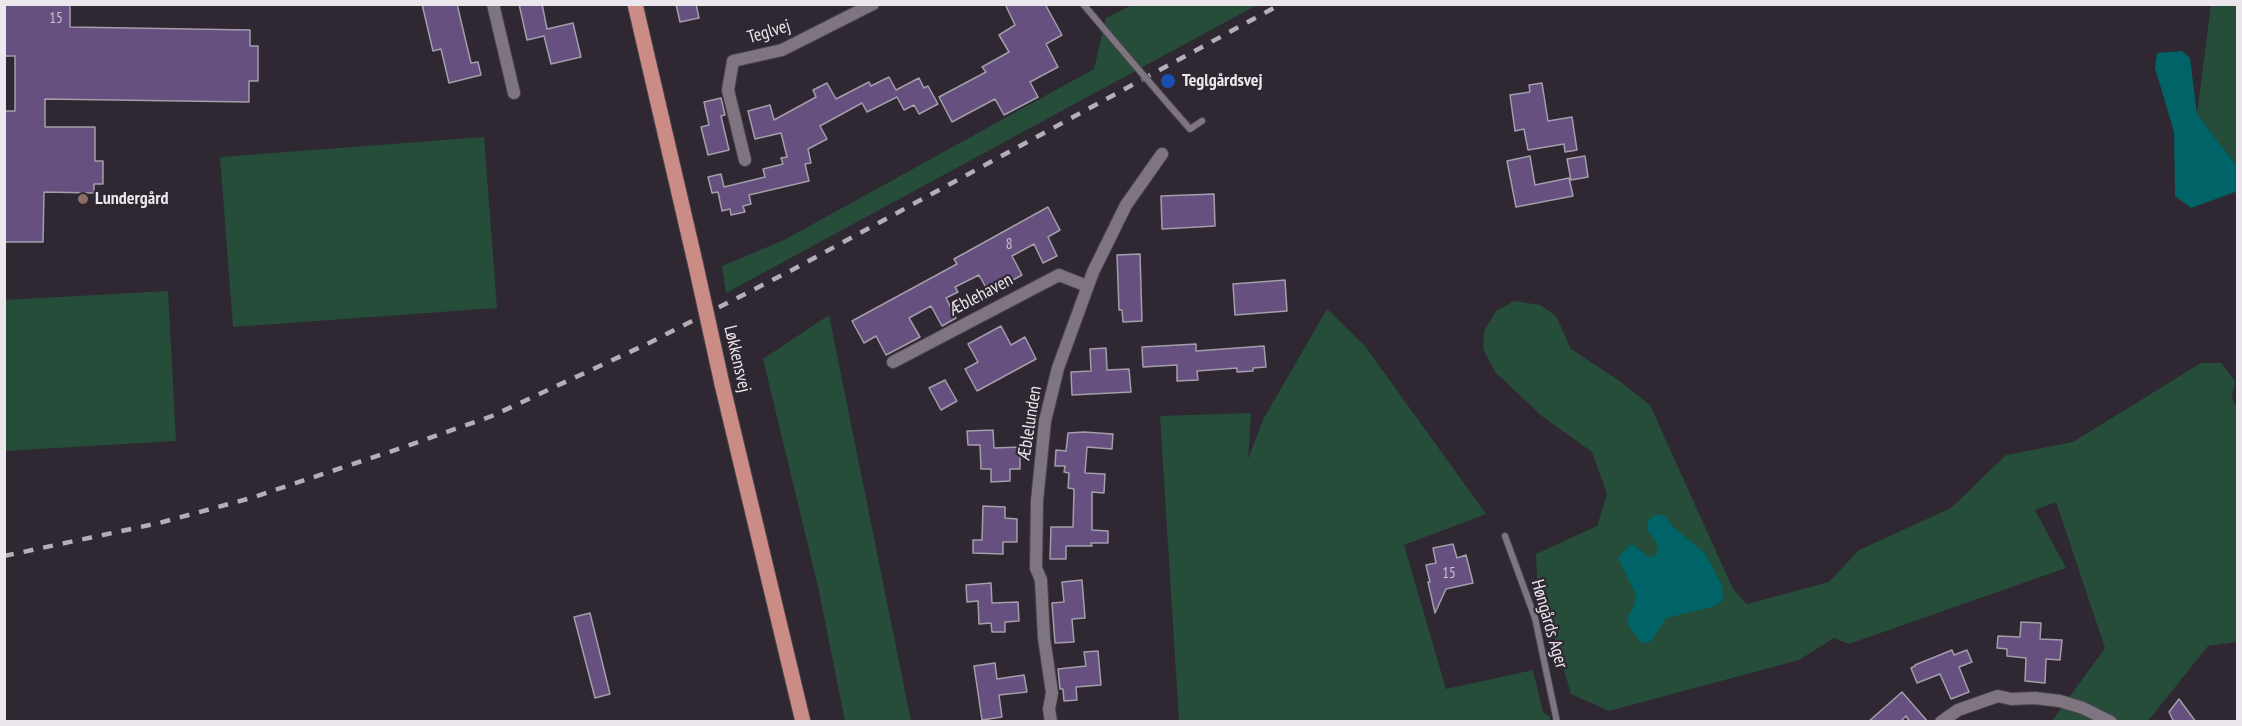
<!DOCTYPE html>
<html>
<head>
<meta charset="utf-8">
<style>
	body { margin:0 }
	#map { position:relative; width:2242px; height:726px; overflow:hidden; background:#2f2731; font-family:"PT Sans Narrow",sans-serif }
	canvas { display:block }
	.frame { position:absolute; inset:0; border:6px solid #ece7ed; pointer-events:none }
</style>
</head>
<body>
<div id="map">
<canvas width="2242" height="726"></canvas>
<div class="frame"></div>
</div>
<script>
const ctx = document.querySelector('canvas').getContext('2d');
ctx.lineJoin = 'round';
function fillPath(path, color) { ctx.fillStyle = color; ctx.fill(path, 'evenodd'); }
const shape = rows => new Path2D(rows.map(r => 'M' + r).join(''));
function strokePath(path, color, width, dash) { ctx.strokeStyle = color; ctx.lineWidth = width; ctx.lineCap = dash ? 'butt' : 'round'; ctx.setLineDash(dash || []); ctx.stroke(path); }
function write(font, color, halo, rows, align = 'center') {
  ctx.font = font + ' "PT Sans Narrow",sans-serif'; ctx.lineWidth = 4.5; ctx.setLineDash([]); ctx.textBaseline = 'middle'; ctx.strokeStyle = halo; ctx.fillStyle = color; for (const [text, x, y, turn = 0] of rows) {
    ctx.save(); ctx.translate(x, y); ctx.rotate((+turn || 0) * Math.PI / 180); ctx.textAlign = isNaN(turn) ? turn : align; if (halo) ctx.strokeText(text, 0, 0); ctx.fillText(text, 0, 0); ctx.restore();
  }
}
const green = shape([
	[1132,5,1257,5,726,293,722,266,784,240,1094,69,1106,18],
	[2211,5,2237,5,2237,193,2235,192,2235,164,2197,114],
	[484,137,497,308,233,327,220,157],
	[168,291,176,441,5,451,5,300],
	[1514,301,1540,305,1556,316,1571,349,1618,380,1650,405,1733,589,1747,604,1829,582,1859,550,1951,508,2006,455,2073,442,2201,363,2221,363,2235,381,2232,398,2237,409,2237,642,2208,646,2148,721,2052,721,2105,648,2056,502,2035,510,2066,568,1849,644,1834,638,1799,660,1609,711,1571,694,1537,579,1536,554,1597,526,1607,494,1592,452,1543,417,1496,373,1483,349,1484,331,1496,311],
	[1327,309,1365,346,1486,514,1404,545,1446,689,1533,670,1543,712,1550,717,1550,721,1179,721,1160,416,1251,413,1248,459,1264,418],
	[829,315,911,721,845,721,819,591,763,359]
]);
const water = shape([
	[2182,51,2190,58,2197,114,2235,164,2235,192,2191,208,2175,196,2174,132,2155,68,2157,53],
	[1655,515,1664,515,1673,527,1705,553,1722,585,1723,600,1715,606,1666,618,1651,641,1643,644,1629,627,1628,617,1634,607,1636,595,1618,558,1630,545,1634,545,1648,557,1655,556,1658,552,1656,541,1648,531,1648,520]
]);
const building = shape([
	[4,4,70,4,70,27,250,30,250,46,258,46,258,81,249,81,249,102,45,99,45,127,95,127,95,161,103,161,103,184,94,184,94,193,44,192,43,242,4,242,4,111,15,111,15,56,4,56,4,4],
	[422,4,457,4,471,63,478,62,481,75,449,83,441,49,433,51,422,4],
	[519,4,542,4,547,29,573,23,581,57,551,64,544,36,527,40,519,4],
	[676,4,696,4,699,18,680,22,676,4],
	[1005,4,1045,4,1062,35,1046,44,1058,67,1030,82,1038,97,1004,115,995,99,952,122,939,97,986,72,982,67,1009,52,999,35,1015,25,1005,4],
	[889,77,896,90,919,78,924,88,928,86,938,104,919,114,914,105,904,110,897,97,867,112,862,103,820,126,827,139,808,149,811,163,805,164,809,181,749,195,751,204,743,206,745,212,731,215,730,209,722,211,718,192,712,193,708,177,721,174,724,187,765,177,763,169,783,164,781,158,787,157,781,133,755,139,748,111,770,105,774,120,816,97,813,90,827,83,836,99,869,82,871,86,889,77],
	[1542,83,1548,121,1572,117,1577,150,1565,152,1564,144,1528,150,1524,129,1515,131,1510,95,1530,92,1529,85,1542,83],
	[721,98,725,115,721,116,729,150,708,155,701,127,709,125,704,102,721,98],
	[1530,156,1535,185,1569,178,1573,196,1516,207,1507,161,1530,156],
	[1585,156,1588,177,1571,180,1567,159,1585,156],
	[1214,194,1215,226,1162,229,1161,196,1214,194],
	[1048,207,1060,230,1048,237,1057,256,1043,263,1034,244,1012,256,1022,275,989,293,979,275,955,287,958,292,946,298,956,318,942,326,931,306,909,318,920,337,905,345,886,355,876,336,864,343,852,321,957,264,954,259,1048,207],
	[1140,254,1142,321,1123,322,1122,310,1119,310,1117,255,1140,254],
	[1285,280,1287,311,1235,315,1233,284,1285,280],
	[1001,326,1011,345,1025,337,1036,359,977,391,965,369,978,362,968,344,1001,326],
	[1196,344,1196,351,1264,346,1266,367,1253,368,1253,371,1237,372,1237,368,1197,371,1198,380,1177,381,1177,365,1143,367,1142,347,1196,344],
	[1106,348,1107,370,1129,369,1131,392,1072,395,1071,372,1091,371,1090,349,1106,348],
	[945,380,957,401,941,410,929,388,945,380],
	[993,430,994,448,1020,447,1020,469,1010,469,1010,481,991,482,991,469,981,469,980,445,968,445,967,431,993,430],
	[1084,432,1113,434,1112,449,1087,447,1085,473,1105,474,1104,493,1092,492,1092,530,1108,531,1108,543,1091,543,1092,546,1066,546,1066,559,1050,559,1051,527,1073,527,1074,489,1068,488,1069,473,1064,472,1065,466,1055,466,1056,450,1066,451,1068,433,1084,432],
	[983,506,1005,507,1005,518,1017,519,1017,542,1003,542,1003,554,973,553,973,540,982,540,983,506],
	[1453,544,1457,558,1466,555,1473,583,1446,589,1435,613,1428,582,1430,582,1426,565,1436,563,1433,548,1453,544],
	[1082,580,1085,618,1072,619,1074,642,1055,643,1052,603,1064,602,1062,582,1082,580],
	[991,583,992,603,1018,602,1019,621,1005,622,1005,632,992,632,991,623,979,624,978,601,967,602,966,585,991,583],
	[590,613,610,694,595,698,574,617,590,613],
	[2021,622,2041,623,2040,639,2062,640,2060,660,2046,659,2045,683,2025,681,2026,658,2007,656,2007,649,1997,648,1998,636,2020,637,2021,622],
	[1952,650,1954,655,1967,650,1972,662,1959,667,1969,692,1951,699,1940,674,1917,683,1911,668,1915,666,1915,665,1952,650],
	[1098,651,1101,685,1076,687,1077,700,1064,701,1063,689,1060,689,1058,669,1086,666,1084,652,1098,651],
	[995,663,997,679,1024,675,1027,692,999,695,1002,717,982,720,974,666,995,663],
	[1902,692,1928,722,1910,722,1906,716,1900,722,1868,722,1902,692],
	[2179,699,2196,722,2174,722,2169,712,2179,699]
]);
const service = shape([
	[1083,4,1127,56],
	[1169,105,1190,129,1202,121],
	[1505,536,1535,618,1557,722]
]);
const minor = shape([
	[493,4,514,93],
	[745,160,728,90,733,61,782,50,873,4],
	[893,362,1059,275,1087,286],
	[1051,722,1049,709,1052,693,1044,638,1041,580,1036,568,1037,501,1045,421,1058,368,1093,272,1126,205,1162,154],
	[1941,722,1958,710,1998,696,2011,699,2035,698,2060,701,2083,708,2111,722]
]);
const primary = shape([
	[635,4,696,266],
	[722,384,803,722]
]);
const rail = shape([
	[4,556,159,523,251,498,401,448,492,416,647,344,792,270,1281,4]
]);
const serviceBridge = shape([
	[1127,56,1169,105]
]);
const primaryBridge = shape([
	[696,266,722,384]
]);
const markers = [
	[1168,81,8,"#1a4fb4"],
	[83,199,6,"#8d6e63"]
];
const numberNames = [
	["15",56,19],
	["8",1009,245],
	["15",1449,574]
];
const streetNames = [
	["Teglvej",769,32,-17],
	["Æblehaven",981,295,-28],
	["Løkkensvej",737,359,77],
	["Æblelunden",1030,423,-81],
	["Høngårds Ager",1549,624,74]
];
const poiNames = [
	["Teglgårdsvej",1182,81],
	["Lundergård",95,199]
];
fillPath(green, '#254d39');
fillPath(water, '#006368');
fillPath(building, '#66507f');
strokePath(building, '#a39eab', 1.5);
strokePath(service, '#4a444c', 8);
strokePath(minor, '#4a444c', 14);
strokePath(primary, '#4a444c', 17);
strokePath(service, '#7e7580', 6);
strokePath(minor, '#7e7580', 12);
strokePath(primary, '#ca8c84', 15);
strokePath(rail, '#b4aeb6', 4.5, [10, 10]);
strokePath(serviceBridge, '#4a444c', 8, []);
strokePath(primaryBridge, '#4a444c', 17, []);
strokePath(serviceBridge, '#7e7580', 6);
strokePath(primaryBridge, '#ca8c84', 15);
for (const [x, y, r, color] of markers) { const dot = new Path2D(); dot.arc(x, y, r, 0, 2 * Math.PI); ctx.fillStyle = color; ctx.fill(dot); strokePath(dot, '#2f2731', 2); }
write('15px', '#cac1d2', null, numberNames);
write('18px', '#ece7ed', '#2f2731', streetNames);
write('bold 18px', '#ece7ed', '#2f2731', poiNames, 'left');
</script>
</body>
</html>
